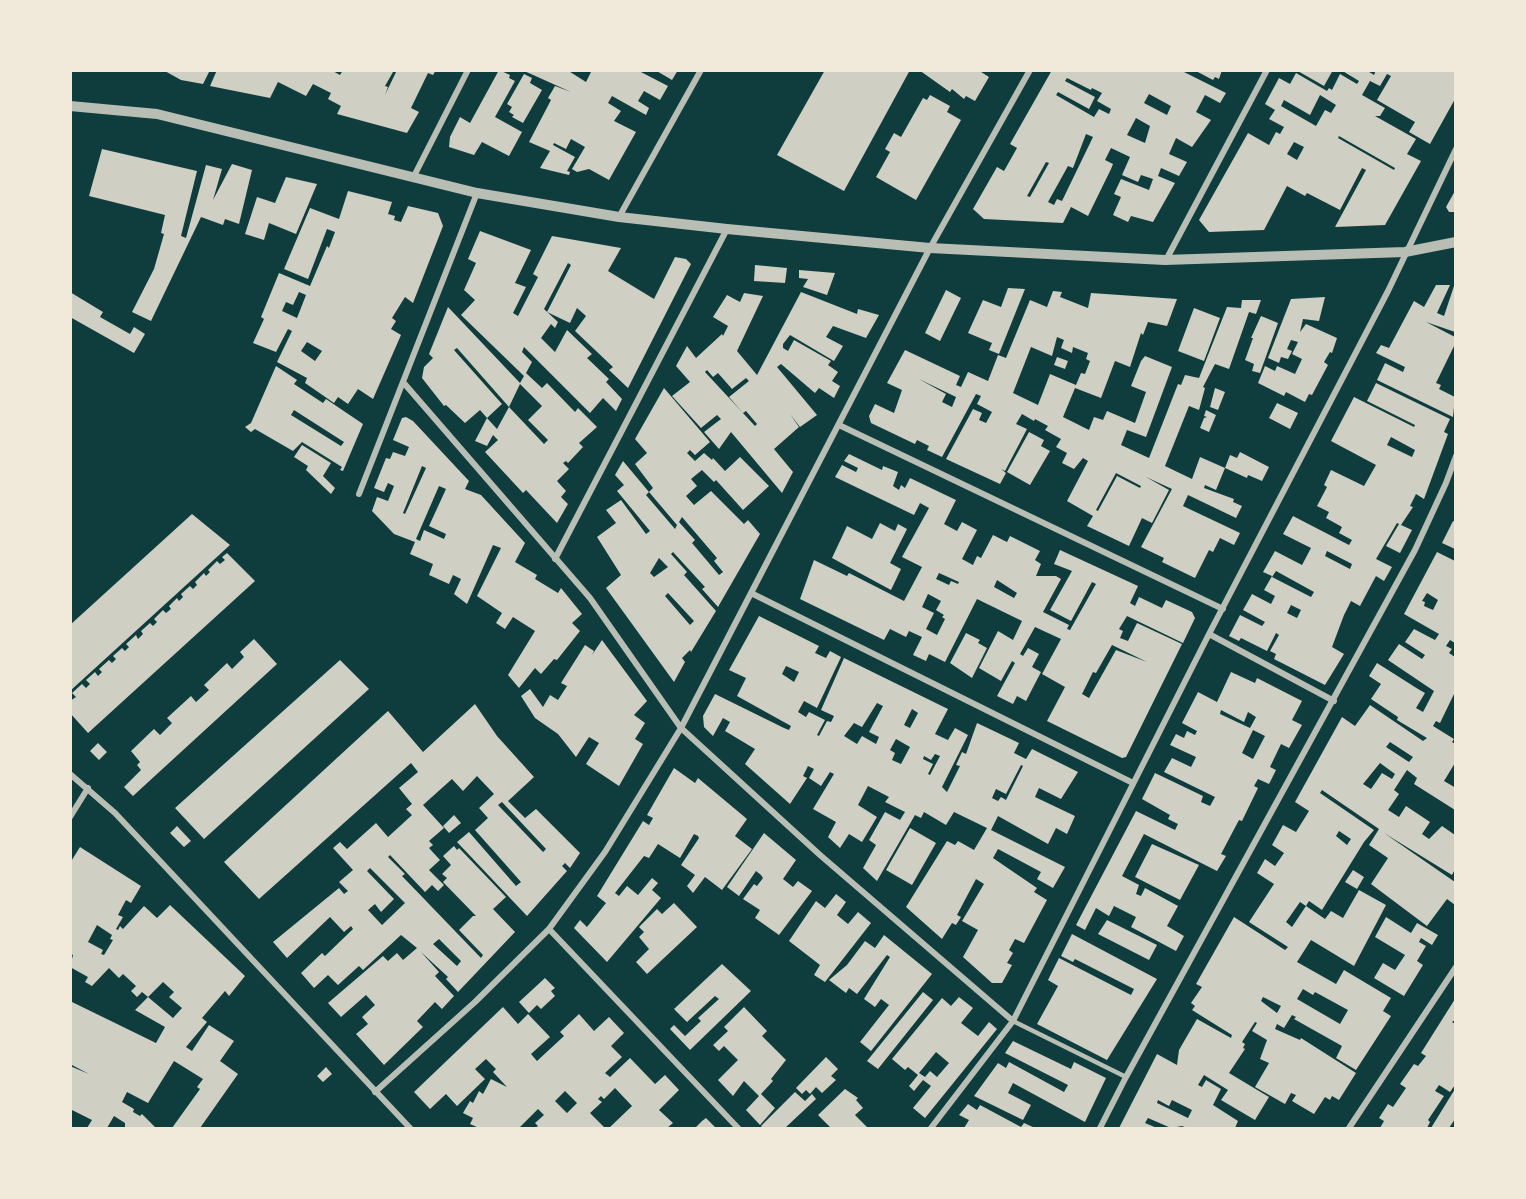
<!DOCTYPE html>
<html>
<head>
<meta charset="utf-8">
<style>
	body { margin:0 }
	#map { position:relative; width:1526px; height:1199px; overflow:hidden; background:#0f3d3e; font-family:"Source Serif 4",serif }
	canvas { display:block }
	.frame { position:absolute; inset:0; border:72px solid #f1e9da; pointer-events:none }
</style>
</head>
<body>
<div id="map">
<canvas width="1526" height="1199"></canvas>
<div class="frame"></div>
</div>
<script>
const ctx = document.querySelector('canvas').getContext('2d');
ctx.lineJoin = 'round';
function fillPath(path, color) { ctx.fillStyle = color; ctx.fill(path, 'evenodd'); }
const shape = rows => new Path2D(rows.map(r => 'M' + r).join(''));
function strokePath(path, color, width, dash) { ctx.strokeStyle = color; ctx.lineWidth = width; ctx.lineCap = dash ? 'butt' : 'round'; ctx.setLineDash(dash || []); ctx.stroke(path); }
const building = shape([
	[163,70,210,70,203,84,181,80],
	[217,70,331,70,340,75,343,70,389,70,393,72,385,86,388,87,385,95,397,70,436,70,433,75,428,73,411,108,419,112,407,133,337,114,341,106,328,99,331,93,313,84,306,96,278,82,270,98,210,86],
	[499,70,510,75,509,78,515,81,495,117,522,132,509,156,482,142,474,155,449,147,450,137,460,117,470,123],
	[522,70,567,70,586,82,592,70,637,70,668,86,660,100,644,91,638,101,649,108,646,115,612,96,608,103,621,111,614,121,636,132,609,180,589,169,577,172,572,169,585,147,571,139,566,149,554,143,553,145,575,157,567,171,570,172,569,175,540,168,550,151,529,142,551,100,548,98,555,86,571,92],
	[655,70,678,70,672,80],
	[825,70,910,70,844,191,777,155],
	[919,70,978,70,989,77,975,101,966,96,964,99,952,89,950,92],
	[1052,70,1180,70,1226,93,1220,103,1205,95,1196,112,1211,120,1192,147,1176,138,1169,154,1187,162,1179,176,1161,168,1158,176,1175,183,1153,222,1131,216,1128,222,1113,215,1121,197,1114,194,1121,179,1149,190,1153,179,1141,175,1138,182,1122,175,1130,157,1111,148,1105,160,1113,164,1111,169,1088,216,1071,207,1063,223,984,219,973,209,997,167,1004,171,1017,148,1010,144],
	[1067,78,1091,90,1092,88,1102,93,1097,101,1111,109,1109,114,1099,109,1094,117,1056,95,1058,92,1089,109,1095,97,1065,81],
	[1149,94,1171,106,1167,115,1144,103],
	[1136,118,1150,126,1145,143,1127,135],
	[1086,134,1093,137,1062,201,1057,199,1054,205,1048,202,1068,166,1073,168],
	[1046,162,1049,163,1030,197,1027,196],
	[1194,70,1222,70,1219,79,1215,77,1213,80],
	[1296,70,1333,70,1324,86],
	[1341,70,1366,70,1374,75,1376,70,1455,70,1455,99,1430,144,1409,132,1415,122,1377,100,1391,76,1387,74,1380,86,1370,81,1362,95,1385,108,1380,116,1375,116,1416,139,1407,154,1421,161,1385,225,1335,227,1366,170,1362,168,1340,210,1307,193,1305,196,1287,186,1264,230,1209,232,1199,220,1248,133,1269,145,1276,132,1280,134,1284,127,1269,119,1275,110,1265,104,1279,78,1290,84,1296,73,1327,91,1329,88,1332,90,1340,74,1357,84,1359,81],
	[1320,95,1336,105,1331,113,1325,110,1316,126,1281,106,1284,100,1310,115],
	[1339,136,1395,168,1394,170,1338,138],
	[1294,142,1304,147,1297,160,1287,154],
	[524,74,532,78,530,83,542,90,523,123,512,117,514,115,509,112,512,107,507,104],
	[930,95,950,106,947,112,961,120,916,200,876,177,890,152,885,149,894,133,901,137,923,98,927,100],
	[102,149,197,171,181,236,186,238,206,165,222,169,213,200,232,164,252,170,239,224,225,219,223,225,201,217,151,321,132,312,154,269,164,234,161,233,165,215,89,196],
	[286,177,317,184,296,234,269,223,264,240,245,234,257,197,275,203],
	[348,191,392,202,388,214,395,216,394,220,401,222,408,206,438,213,443,226,413,303,405,297,392,318,396,321,391,329,401,335,373,399,358,389,348,404,338,397,334,403,305,383,307,378,277,362,292,331,288,329,276,352,253,343,264,319,261,317,279,273,310,286,327,246,329,248,335,232,327,229,308,279,284,269,310,208,339,219],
	[299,292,306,295,297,318,282,311,286,302,293,305],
	[307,342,322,351,315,361,301,351],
	[1455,191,1455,212,1449,212,1446,207],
	[480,231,531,250,515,283,526,287,513,313,518,316,538,277,533,274,552,236,621,248,608,271,654,299,675,257,686,259,691,264,628,388,609,370,613,367,575,331,586,316,577,308,570,323,547,312,571,265,568,263,544,309,545,310,558,322,555,328,551,324,541,338,555,352,567,330,592,354,587,358,609,379,606,382,622,399,616,411,603,398,590,413,524,347,522,352,532,362,526,373,542,388,547,383,575,412,578,408,597,427,579,443,583,447,568,463,566,461,563,463,569,469,557,481,566,491,561,497,568,504,557,523,526,490,523,493,485,452,498,440,493,435,487,446,475,441,487,418,480,410,465,423,446,405,444,406,422,378,424,367,433,358,429,354,448,307,520,383,524,376,461,315,475,300,464,290,476,263,468,259],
	[457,348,509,407,520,384,542,406,528,420,548,440,544,444,509,407,497,429,487,418,502,404,454,350],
	[755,265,787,268,785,283,754,281],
	[799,270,835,273,827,295,803,287,808,279,799,278],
	[1455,283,1455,332,1426,322,1455,337,1455,344,1436,383,1441,385,1439,389,1455,397,1453,417,1377,380,1385,363,1403,372,1405,367,1376,353,1381,345,1389,348,1414,301,1424,307,1436,285,1450,285,1437,313,1444,316],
	[1008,288,1025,289,999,354,989,350,992,343,968,333,983,300,1001,307],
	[946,290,961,298,940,341,925,333],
	[1053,291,1062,292,1060,297,1088,308,1091,293,1177,299,1167,326,1148,322,1143,335,1141,333,1130,367,1115,361,1101,398,1075,388,1063,417,1089,430,1094,417,1103,420,1107,411,1135,423,1146,392,1131,386,1141,361,1145,356,1172,367,1146,437,1127,430,1121,445,1149,458,1178,384,1181,385,1185,375,1199,378,1227,307,1241,308,1242,300,1261,300,1256,314,1249,312,1229,369,1215,364,1203,387,1205,388,1199,410,1189,406,1165,466,1192,479,1200,457,1225,468,1230,455,1237,458,1240,452,1269,467,1262,481,1248,475,1247,478,1225,468,1216,490,1205,485,1204,488,1234,499,1233,502,1242,506,1236,518,1188,495,1183,506,1240,533,1234,545,1220,538,1213,552,1209,550,1195,578,1162,562,1164,558,1141,547,1172,489,1146,477,1169,490,1152,523,1142,518,1129,546,1087,526,1093,516,1067,501,1088,461,1083,458,1074,469,1062,463,1067,453,1056,447,1061,439,1045,430,1048,426,1035,419,1034,421,1022,414,1016,424,1027,429,1005,471,1001,469,1006,473,1000,484,946,459,973,409,982,413,979,420,986,423,992,412,977,404,981,396,976,394,942,457,927,450,929,446,917,440,915,444,871,423,869,416,875,404,894,413,902,390,887,383,905,350,960,376,956,385,961,387,968,372,988,381,998,355,1006,358,1030,300,1047,307],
	[1057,337,1064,340,1061,348,1072,353,1073,347,1088,353,1086,359,1090,361,1085,374,1081,373,1076,385,1050,374,1038,405,1013,393,1031,347,1052,356],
	[919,379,956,397,952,407,942,402,946,394],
	[1116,473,1141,486,1140,488,1117,476,1098,511,1096,510],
	[70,292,103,312,100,317,130,334,134,327,145,334,134,353,70,317],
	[801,292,857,314,858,309,879,315,866,338,833,326,826,337,843,346,834,361,790,335,783,344,783,348,788,351,794,340,831,361,828,365,838,372,832,381,840,386,834,398,819,388,815,393,781,364,777,367,817,415,800,427,790,414,799,427,774,449,793,472,782,493,731,432,719,449,704,432,721,419,717,415,701,428,672,396,690,382,676,366,687,346,696,358,722,334,723,336,728,326,713,317,727,295,740,302,744,293,763,296,737,351,757,375],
	[707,370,713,377,718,373,732,389,746,378,749,381,729,397,743,413,746,411,757,424,755,426,705,372],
	[1325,297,1319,321,1303,319,1300,332,1306,324,1337,338,1332,353,1330,352,1324,362,1328,365,1312,395,1309,394,1305,402,1286,392,1284,396,1258,383,1265,366,1275,371,1277,366,1295,374,1302,359,1292,354,1298,342,1291,340,1287,349,1292,351,1288,359,1281,357,1279,363,1268,358,1291,299],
	[1194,308,1220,318,1204,361,1178,351],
	[1261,316,1278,323,1260,373,1252,371,1254,364,1245,360,1253,338,1251,338],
	[1057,357,1068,361,1065,369,1054,365],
	[276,366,297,380,294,384,323,403,326,399,363,424,343,471,340,470,342,467,302,442,293,451,255,429,251,432,245,427,251,423],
	[294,410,344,442,341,446,291,415],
	[1376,383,1450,419,1444,432,1448,434,1424,499,1416,494,1410,506,1413,507,1401,525,1412,530,1400,553,1386,546,1399,524,1397,523,1376,559,1392,567,1384,581,1376,576,1360,606,1351,601,1344,615,1332,647,1344,654,1325,685,1274,659,1276,654,1270,651,1279,635,1276,633,1267,651,1241,638,1239,641,1229,636,1240,615,1262,626,1265,622,1243,610,1252,594,1271,604,1275,596,1264,590,1272,576,1263,572,1275,551,1302,565,1311,548,1283,534,1293,516,1349,545,1352,540,1339,533,1342,527,1326,518,1329,512,1317,506,1327,487,1324,485,1331,470,1364,486,1376,465,1331,441,1354,397,1414,427,1415,425,1367,401],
	[1391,437,1415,450,1412,457,1387,445],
	[1327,551,1352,564,1350,569,1325,556],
	[1276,571,1314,592,1311,597,1272,577],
	[1291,605,1301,610,1297,618,1287,613],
	[664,388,710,442,695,455,690,450,687,453,695,461,704,453,712,460,713,458,725,471,740,457,769,486,743,510,716,480,714,482,702,470,691,479,697,486,686,496,694,505,711,491,744,524,748,520,760,534,718,607,702,589,705,587,673,552,671,554,687,572,684,575,716,611,691,652,690,650,682,658,685,662,674,682,606,588,621,575,597,537,616,523,606,510,621,500,646,534,650,531,617,491,624,485,615,475,623,461,649,492,646,495,675,529,677,525,649,492,653,488,635,464,647,453,635,439],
	[682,517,717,558,714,561,723,572,719,575,692,543,695,540,679,522],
	[659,558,668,567,654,577,650,573],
	[668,593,694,621,690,625,665,596],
	[1215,388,1225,392,1218,410,1210,407],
	[1277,403,1298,413,1290,429,1269,418],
	[1206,410,1216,415,1209,432,1200,428,1204,418,1207,417,1204,416],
	[406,417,413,421,469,481,465,489,481,495,525,543,515,562,537,575,535,579,558,593,561,588,582,614,572,623,552,603,580,631,557,660,554,659,541,674,535,668,519,688,508,675,535,631,513,617,505,629,496,623,502,613,477,596,501,548,493,545,467,604,454,594,461,579,453,575,449,584,429,575,433,564,410,554,415,542,394,534,372,511,377,497,388,501,394,486,388,483,384,492,374,488,386,458,390,459,393,452,405,456,409,447,393,440,402,418],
	[422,466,426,468,405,514,403,513],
	[439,486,446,489,429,526,446,534,444,539,424,530,420,541,416,539],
	[1029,432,1044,440,1041,446,1050,451,1030,485,1007,472],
	[302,445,331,463,323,476,335,488,331,494,306,470,308,466,294,457],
	[849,454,882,470,883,466,898,472,893,486,899,490,901,485,905,488,910,478,956,500,944,524,957,531,962,522,977,530,962,559,973,565,977,556,981,558,993,535,1007,542,1010,536,1040,551,1035,560,1041,564,1036,576,1056,576,1061,579,1043,612,1069,625,1067,629,1070,630,1096,584,1092,582,1071,621,1050,610,1072,571,1054,564,1060,550,1138,586,1130,603,1135,606,1139,597,1162,608,1166,600,1192,612,1195,618,1183,643,1127,616,1119,629,1123,631,1120,638,1128,641,1137,623,1182,644,1126,757,1122,758,1047,721,1065,687,1042,674,1061,639,1035,627,1020,654,1023,656,1028,648,1039,654,1032,667,1041,672,1026,701,1017,696,1013,704,997,696,1015,663,1012,661,1001,681,979,668,998,631,1013,640,1022,621,977,599,945,662,929,654,926,661,913,655,922,637,909,631,906,637,890,629,884,640,800,599,814,560,847,576,849,573,904,601,922,567,902,557,929,508,920,503,914,515,835,477,842,465,856,472,858,468,844,461],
	[939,573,959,582,958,584,951,581,949,585,936,579],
	[997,580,1017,593,1014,598,994,587],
	[928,594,941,601,936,610,944,615,942,617,945,619,937,635,926,629,934,613,922,607],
	[1112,645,1147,662,1116,650,1089,698,1082,694,1093,672,1096,673],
	[192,514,230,545,70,691,70,625],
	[1453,521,1455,522,1455,549,1442,543],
	[880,523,895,531,898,524,907,529,890,563,901,569,891,590,832,558,847,526,872,539],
	[1437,552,1455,561,1455,643,1450,640,1446,646,1452,649,1449,653,1455,657,1455,692,1440,723,1436,721,1433,726,1454,739,1452,742,1455,744,1455,763,1444,781,1456,788,1455,810,1414,784,1417,778,1407,770,1394,790,1399,794,1388,810,1399,817,1406,806,1430,822,1422,834,1429,839,1442,826,1455,835,1455,869,1452,875,1384,833,1455,882,1455,905,1447,899,1427,926,1371,884,1388,858,1369,845,1379,829,1322,790,1320,793,1374,830,1364,842,1322,910,1309,901,1306,906,1300,902,1286,922,1292,927,1306,906,1325,919,1331,911,1343,918,1359,890,1386,905,1354,966,1311,940,1297,962,1336,984,1344,970,1391,998,1383,1011,1391,1016,1356,1070,1336,1058,1342,1046,1294,1019,1296,1017,1292,1015,1284,1028,1277,1024,1275,1029,1300,1040,1301,1038,1356,1073,1339,1100,1332,1096,1330,1100,1325,1097,1314,1114,1292,1101,1296,1095,1291,1093,1285,1104,1255,1087,1269,1063,1260,1059,1267,1040,1252,1031,1257,1023,1255,1022,1242,1042,1245,1044,1243,1048,1245,1049,1229,1073,1269,1097,1255,1120,1221,1100,1228,1090,1204,1075,1198,1085,1202,1087,1206,1080,1221,1089,1213,1105,1238,1121,1235,1128,1187,1128,1182,1126,1171,1128,1148,1118,1145,1123,1157,1128,1119,1128,1157,1054,1177,1065,1179,1050,1197,1019,1231,1038,1232,1035,1192,1010,1195,1006,1191,1003,1202,987,1196,984,1234,917,1285,950,1288,947,1249,922,1274,884,1257,873,1265,859,1275,866,1284,853,1272,845,1283,825,1296,832,1309,811,1295,802,1342,717,1355,726,1370,705,1423,741,1427,738,1397,720,1398,717,1371,699,1381,684,1369,676,1377,663,1418,689,1425,693,1416,708,1423,712,1434,691,1388,660,1399,644,1422,659,1425,655,1405,642,1414,629,1435,640,1439,634,1404,614],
	[1427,593,1438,600,1433,610,1424,606,1425,602,1422,601],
	[1390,742,1413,757,1409,762,1386,747],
	[1380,763,1395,774,1392,779,1382,773,1371,789,1363,784],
	[1339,831,1351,839,1347,845,1336,836],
	[1303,989,1313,995,1315,992,1348,1010,1340,1024,1297,999],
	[1263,997,1281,1006,1277,1013,1261,1001],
	[1158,1100,1169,1106,1172,1100,1192,1110,1188,1118,1157,1103],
	[227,553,255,581,88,733,70,713,70,701,76,697,72,693,82,684,86,688,90,684,86,680,95,672,98,676,102,672,99,669,109,660,112,663,116,659,113,656,122,648,125,651,129,647,126,644,136,635,138,639,143,634,141,631,150,623,153,626,157,622,154,619,163,610,166,613,171,609,169,606,177,598,179,601,183,597,181,594,190,586,193,589,197,585,195,582,204,573,206,576,210,572,208,570,217,561,220,564,225,560,222,557],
	[759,616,819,646,815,653,826,658,830,651,841,657,817,708,804,701,798,712,806,717,809,712,825,720,817,735,819,736,827,721,831,722,834,716,821,710,844,658,948,709,935,734,948,740,955,728,968,735,942,787,947,792,960,766,956,765,962,752,966,754,977,723,1019,743,1014,753,1026,759,1032,749,1078,772,1061,799,1039,788,1035,797,1075,816,1067,834,1056,828,1048,844,998,816,991,830,1065,867,1053,888,1037,879,1041,872,998,849,993,858,1037,888,1034,892,1047,900,1024,943,1015,939,1009,950,1013,953,1007,963,1012,965,1002,983,992,983,963,957,978,930,962,921,984,884,976,879,957,915,961,917,956,925,952,923,942,939,906,907,947,841,955,845,958,841,974,850,987,828,954,812,946,825,924,812,921,818,915,815,877,881,863,868,876,845,869,840,885,812,900,820,905,812,885,802,889,797,868,786,858,805,877,817,862,842,849,834,840,848,828,837,836,822,813,809,834,774,830,772,821,786,809,778,814,769,808,766,803,776,807,778,790,804,745,764,755,749,725,731,730,722,723,718,713,736,704,727,703,716,715,694,784,728,789,730,791,726,737,696,746,678,729,670],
	[786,666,799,672,794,682,782,674],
	[877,703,883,706,869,732,879,737,876,744,862,736,857,744,844,736,854,723,862,727],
	[912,709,918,713,910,728,904,725],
	[896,739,910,747,901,764,892,760,895,753,890,750],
	[935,754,940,756,930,775,928,774,933,764,923,759,924,756,931,760],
	[1021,765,1023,766,1006,800,1001,797,998,801,992,798,996,789,1006,794],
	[966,633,980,640,978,643,987,648,972,678,950,663],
	[254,639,277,664,133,796,124,787,141,770,137,765,140,762,131,751,154,729,160,735,172,723,167,718,191,696,196,702,209,690,204,685,227,663,232,669,244,657,240,652],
	[602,640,647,701,634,715,645,723,635,739,643,744,619,786,586,764,599,743,589,737,576,757,558,734,535,718,521,696,530,689,543,707,550,695,558,700,567,686,561,683,585,645,594,651,592,655],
	[340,660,369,689,204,839,175,808],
	[1231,672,1255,683,1257,678,1302,701,1292,720,1302,725,1289,748,1281,744,1270,767,1276,770,1269,784,1258,779,1254,786,1258,788,1242,821,1239,820,1221,854,1226,856,1217,871,1144,834,1122,876,1139,885,1136,894,1141,896,1145,888,1178,906,1167,926,1184,936,1176,951,1131,927,1136,917,1114,906,1109,916,1096,908,1085,930,1076,925,1136,811,1175,830,1178,824,1168,819,1170,815,1142,799,1155,773,1203,796,1201,802,1210,806,1215,797,1164,772,1172,758,1191,767,1196,757,1170,745,1176,734,1184,738,1187,731,1195,735,1197,731,1182,723,1198,692,1217,702],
	[1221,710,1244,722,1248,712,1256,717,1250,728,1220,714],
	[1253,730,1265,736,1253,759,1242,753],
	[475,704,497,736,534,777,508,801,525,818,536,809,580,853,570,868,565,863,562,866,567,871,527,916,457,842,469,832,516,886,521,882,475,830,488,818,479,808,494,794,477,776,463,791,452,779,423,805,444,828,429,841,433,845,429,848,440,860,429,870,444,885,438,891,432,885,425,892,390,855,388,857,405,874,402,876,481,958,483,955,459,930,473,916,476,916,443,882,447,878,442,874,451,865,443,856,454,846,457,850,459,848,506,897,493,909,515,932,458,992,446,979,448,977,421,952,439,972,435,976,454,996,442,1009,435,1002,417,1021,423,1027,384,1065,356,1034,368,1024,362,1017,375,1005,366,995,341,1017,328,1003,383,956,388,961,397,953,403,960,417,948,401,935,363,970,359,966,338,985,328,975,314,988,301,973,322,953,325,956,353,929,351,926,344,932,330,917,287,958,273,942,339,888,344,894,348,891,339,882,353,870,333,848,340,842,347,849,376,823,388,837,412,815,406,809,412,804,399,788,418,772,411,763,259,899,224,862,388,711,423,752],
	[502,802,546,849,543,852,498,805],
	[370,868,405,903,382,925,368,910,375,904,381,912,394,899,367,871],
	[439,939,461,961,457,966,433,944],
	[98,743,107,752,99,760,90,751],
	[674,768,695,783,698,778,747,819,735,836,752,849,722,890,705,877,693,893,687,886,695,875,681,865,699,838,698,836,694,834,680,858,658,844,649,858,644,856,615,893,619,896,627,886,638,895,652,878,658,883,652,890,661,898,607,962,574,928,580,920,587,927,606,903,597,896,643,821,649,825,653,818,647,815],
	[454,815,461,823,449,833,443,826],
	[177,826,191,841,184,847,170,833],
	[910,828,936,843,912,885,886,870],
	[764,833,796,860,783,879,793,887,798,881,812,891,779,935,755,918,760,910,743,899,754,884,757,886,763,878,761,875,756,871,739,896,727,887],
	[1152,844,1199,865,1180,900,1135,877],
	[80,847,141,886,131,903,126,900,118,915,123,917,116,929,118,930,120,926,123,929,144,906,157,918,170,905,245,976,229,996,225,991,202,1018,207,1022,186,1047,192,1051,209,1025,234,1041,220,1061,238,1074,200,1128,172,1128,200,1089,197,1087,203,1079,174,1061,148,1103,127,1092,122,1102,134,1109,133,1112,140,1116,142,1114,156,1128,125,1128,125,1123,114,1116,107,1128,87,1128,92,1120,70,1109,70,1066,89,1074,70,1064,70,1001,156,1043,165,1027,135,1010,148,997,142,992,137,997,131,991,136,986,123,974,119,978,109,968,92,986,85,982,88,977,70,967,73,955,70,953,70,863],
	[97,925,112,935,110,939,113,940,104,955,101,954,103,950,88,942],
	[163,982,174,992,169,997,182,1008,173,1018,148,997],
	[1353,870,1364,877,1357,889,1345,882],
	[836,894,846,902,837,915,848,924,858,912,871,923,825,982,814,975,820,965,789,941,816,901,825,908],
	[674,903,697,927,647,974,636,962,649,949,639,937,644,932,639,927,657,909,662,914],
	[1386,917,1411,933,1417,923,1438,935,1432,945,1421,938,1419,942,1426,946,1417,961,1423,965,1404,996,1374,978,1383,963,1395,970,1405,955,1375,937],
	[1107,920,1157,945,1149,960,1098,934],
	[1072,934,1157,979,1107,1060,1037,1024,1058,986,1048,980,1059,958,1131,995,1134,989,1075,959,1073,962,1061,956],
	[884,935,932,974,871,1051,860,1042,889,1005,881,999,875,1007,864,999,890,957,887,955,857,994,849,988,846,993,829,980,847,965,865,941,875,948],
	[722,964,751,991,690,1050,670,1029,674,1025,685,1036,701,1021,698,1018,719,999,715,996,687,1022,674,1009],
	[545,978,555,988,551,991,555,996,541,1009,537,1005,529,1013,519,1002],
	[923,992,933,1000,878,1069,867,1061],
	[959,997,973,1008,961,1023,978,1036,989,1022,997,1029,925,1118,913,1108,931,1086,923,1080,914,1091,909,1086,918,1075,908,1067,905,1070,892,1059,942,998,951,1006],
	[936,1052,949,1063,937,1077,930,1071,925,1077,919,1073],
	[1455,999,1455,1020,1452,1022,1455,1024,1455,1085,1450,1092,1439,1085,1435,1091,1444,1096,1428,1120,1430,1122,1427,1128,1380,1128,1384,1121,1379,1118,1388,1104,1393,1107,1406,1088,1400,1084,1414,1064,1418,1066,1426,1056,1421,1053],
	[503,1007,518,1024,528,1014,550,1037,531,1054,537,1061,564,1036,560,1032,579,1014,594,1031,609,1017,624,1033,611,1046,622,1057,605,1073,610,1077,630,1058,655,1084,665,1075,679,1090,659,1110,673,1123,667,1128,609,1128,632,1106,615,1088,604,1099,601,1096,598,1099,602,1102,590,1113,605,1128,535,1128,538,1126,535,1123,544,1115,538,1109,519,1128,479,1128,470,1124,473,1118,463,1113,470,1101,473,1103,479,1091,483,1094,491,1079,507,1087,493,1072,496,1069,486,1059,475,1069,485,1079,457,1106,446,1094,430,1109,414,1092],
	[565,1091,577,1103,567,1113,555,1101],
	[744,1007,767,1031,762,1036,786,1060,771,1079,773,1081,761,1094,775,1108,760,1125,746,1110,759,1096,744,1081,733,1096,718,1080,738,1060,724,1046,719,1051,713,1045,728,1031,724,1027],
	[1013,1041,1071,1069,1074,1062,1106,1078,1085,1122,1013,1083,1008,1093,1031,1105,1023,1120,974,1096,998,1063,1006,1068,1009,1062,1064,1092,1068,1085,1005,1053],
	[826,1057,838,1069,831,1076,836,1080,822,1093,816,1087,810,1094,806,1090,802,1094,796,1088],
	[326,1067,332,1074,323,1082,317,1076],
	[845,1089,858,1098,856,1100,863,1108,855,1115,868,1128,831,1128,818,1115],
	[1455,1089,1455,1119,1449,1128,1431,1128],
	[795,1092,805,1101,812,1094,816,1099,785,1128,763,1128,761,1126],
	[968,1104,977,1110,980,1105,1021,1127,1024,1123,1035,1128,964,1128,969,1120,959,1115],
	[706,1118,716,1128,695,1128,702,1121]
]);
const service = shape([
	[1013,1021,1126,1077]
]);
const minor = shape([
	[413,178,468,70],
	[619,217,701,70],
	[1166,260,1267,70],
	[403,382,590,598,681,728,820,855,1013,1021],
	[839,425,1223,609],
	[359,494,477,193],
	[555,559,727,229],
	[751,593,1133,783],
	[1209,634,1334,701],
	[70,774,115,813,410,1128],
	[70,817,88,788],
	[549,929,738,1128],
	[375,1092,475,1002,549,929,605,852,681,728,930,248,1030,70],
	[931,1128,1013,1021,1209,634,1388,291,1456,149],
	[1100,1128,1126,1077,1415,550,1446,483,1456,456],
	[1349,1128,1456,967]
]);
const tertiary = shape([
	[70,106,157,114,477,193,619,217,727,229,930,248,1165,260,1405,252,1456,242]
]);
fillPath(building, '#cfcfc3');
strokePath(service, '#b8beb3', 4.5);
strokePath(minor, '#b8beb3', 6);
strokePath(tertiary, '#b8beb3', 10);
</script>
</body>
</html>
